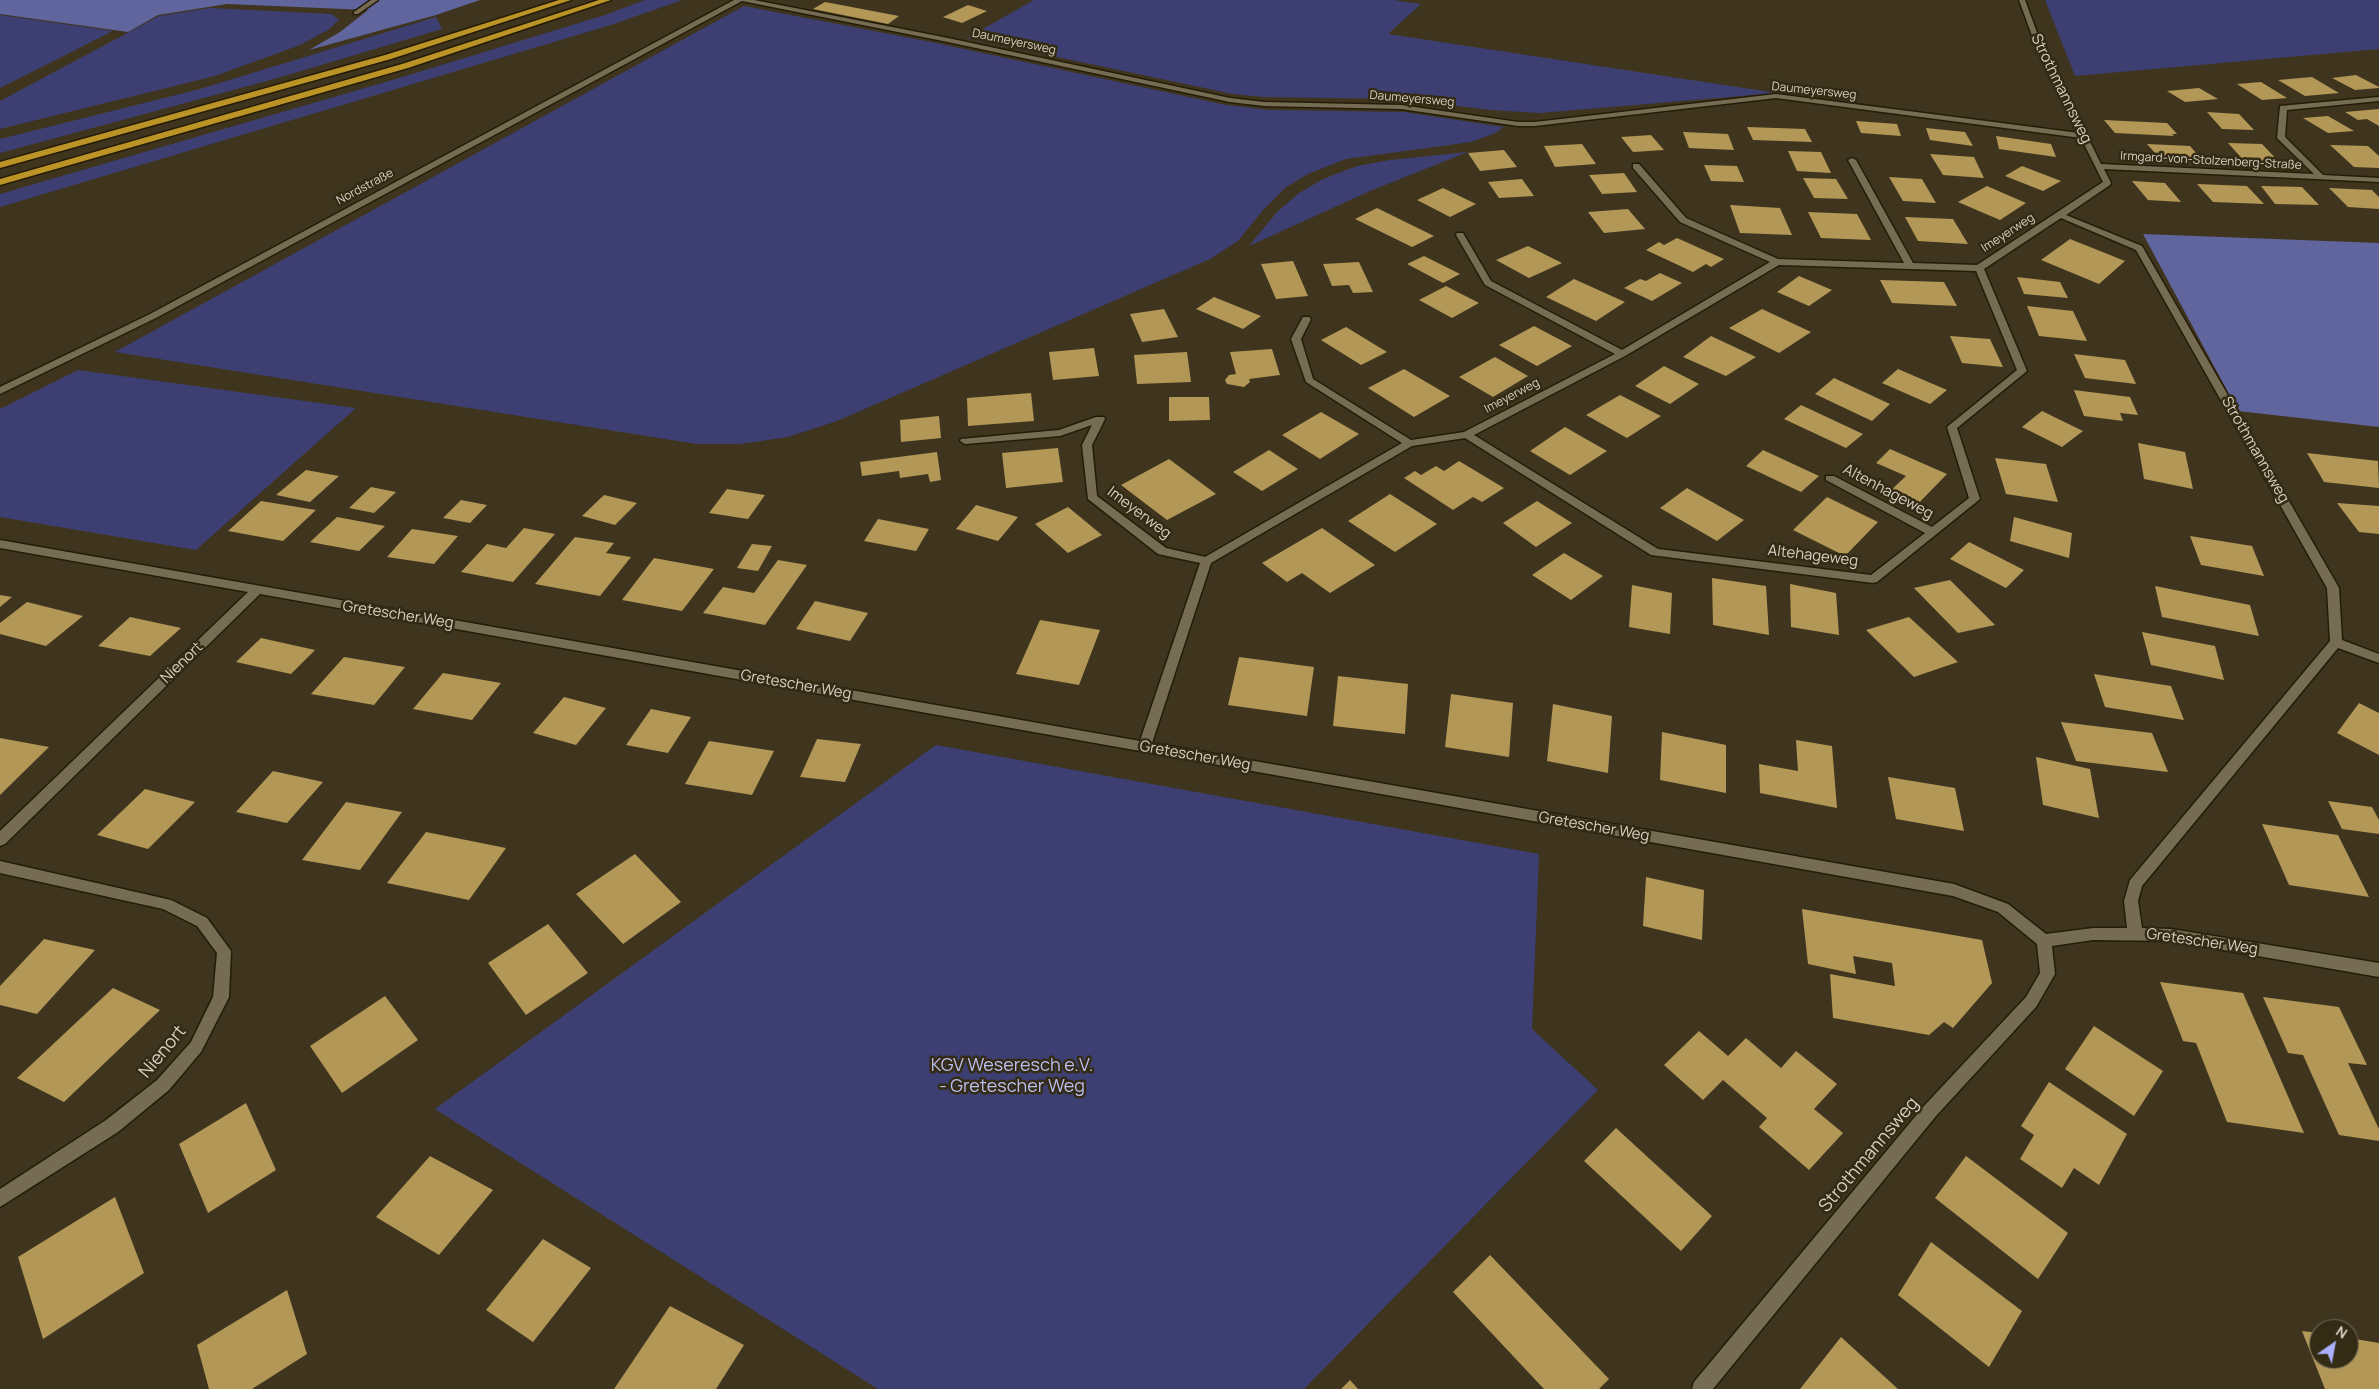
<!DOCTYPE html>
<html>
<head>
<meta charset="utf-8">
<style>
	body { margin:0 }
	#map { position:relative; width:2379px; height:1389px; overflow:hidden; background:#3f351f; font-family:Manrope,sans-serif }
	canvas { display:block }
	.north { position:absolute; left:2309px; top:1319px; width:50px; height:50px; box-sizing:border-box; background:#342b15; border:1px solid #756d5b; border-radius:50%; rotate:33deg; font-size:14px; font-weight:700; line-height:20px; text-align:center; color:#d7d1c4 }
	.north::after { content:''; display:block; margin:auto; width:18px; height:22px; background:#aab0fb; clip-path:polygon(50% 0,100% 100%,50% 72%,0 100%) }
</style>
</head>
<body>
<div id="map">
<canvas width="2379" height="1389"></canvas>
<div class="north">N</div>
</div>
<script>
const ctx = document.querySelector('canvas').getContext('2d');
ctx.lineJoin = 'round';
function fillPath(path, color) { ctx.fillStyle = color; ctx.fill(path, 'evenodd'); }
const shape = rows => new Path2D(rows.map(r => 'M' + r).join(''));
function strokePath(path, color, width, dash) { ctx.strokeStyle = color; ctx.lineWidth = width; ctx.lineCap = dash ? 'butt' : 'round'; ctx.setLineDash(dash || []); ctx.stroke(path); }
function write(font, color, halo, rows, align = 'center') {
  ctx.font = font + ' Manrope,sans-serif'; ctx.lineWidth = 5; ctx.setLineDash([]); ctx.textBaseline = 'middle'; ctx.strokeStyle = halo; ctx.fillStyle = color; for (const [text, x, y, turn = 0] of rows) {
    ctx.save(); ctx.translate(x, y); ctx.rotate((+turn || 0) * Math.PI / 180); ctx.textAlign = isNaN(turn) ? turn : align; if (halo) ctx.strokeText(text, 0, 0); ctx.fillText(text, 0, 0); ctx.restore();
  }
}
const green = shape([
	[645,0,682,0,611,25,0,207,0,194,396,79,605,15],
	[1034,0,1393,0,1421,4,1388,34,1777,93,1540,113,1491,110,1399,99,1264,97,1233,94,967,38],
	[2045,0,2379,0,2379,49,2075,76],
	[744,6,936,43,1226,105,1269,110,1404,112,1504,127,1493,134,1471,142,1346,159,1308,174,1285,188,1263,210,1238,241,1210,259,837,421,788,437,740,444,697,444,115,352],
	[210,8,332,14,339,20,328,30,300,45,215,76,0,129,0,101,159,16],
	[0,15,113,31,0,88],
	[436,17,442,29,274,79,0,153,0,139,200,89],
	[1468,152,1370,191,1249,246,1277,212,1299,193,1323,179,1357,166,1390,160],
	[78,370,356,408,196,550,0,517,0,409],
	[936,745,1539,854,1532,1029,1598,1090,1304,1389,878,1389,435,1109]
]);
const forest = shape([
	[0,0,480,0,436,15,309,50,340,32,368,10,227,4,158,15,128,32,0,14],
	[2143,234,2379,243,2379,427,2238,411]
]);
const building = shape([
	[825,2,899,16,888,24,813,9],
	[968,5,987,11,962,23,943,17],
	[2356,75,2379,87,2379,88,2355,90,2332,78],
	[2312,77,2339,93,2305,96,2278,80],
	[2261,82,2287,98,2262,100,2237,84],
	[2199,88,2218,99,2185,102,2167,91],
	[2379,109,2379,126,2367,119,2358,120,2345,112],
	[2207,112,2239,114,2254,130,2222,129],
	[2328,116,2354,131,2328,133,2303,118],
	[2104,120,2167,123,2177,134,2172,134,2174,136,2115,133],
	[1856,121,1897,124,1901,136,1861,133],
	[1747,127,1805,129,1812,142,1753,140],
	[1926,128,1965,132,1973,146,1930,140],
	[1683,132,1728,134,1734,150,1689,148],
	[1651,135,1664,150,1633,152,1621,137],
	[1996,136,2051,144,2056,157,1999,149],
	[2228,143,2262,144,2282,165,2247,164],
	[1582,144,1596,164,1555,167,1544,146],
	[2147,144,2190,146,2205,163,2162,161],
	[2330,145,2368,146,2379,156,2379,168,2354,167],
	[1504,150,1517,167,1480,171,1468,153],
	[1788,151,1821,152,1831,173,1797,171],
	[1930,154,1974,157,1984,178,1943,175],
	[1704,165,1737,166,1744,182,1711,181],
	[2022,166,2061,181,2043,191,2005,176],
	[1624,173,1637,192,1602,194,1589,175],
	[1889,177,1922,179,1936,203,1903,201],
	[1803,178,1836,179,1848,199,1814,198],
	[1522,179,1534,196,1499,198,1488,182],
	[2132,181,2165,183,2181,202,2148,200],
	[2197,184,2247,186,2264,204,2213,202],
	[1987,186,2026,203,2000,220,1958,202],
	[2261,186,2302,187,2319,205,2275,204],
	[1443,188,1476,204,1450,217,1417,200],
	[2329,188,2372,190,2379,197,2379,209,2348,207],
	[1730,205,1780,208,1792,235,1740,233],
	[1377,208,1434,236,1412,247,1355,219],
	[1628,209,1645,229,1604,233,1588,212],
	[1808,212,1857,214,1871,240,1821,238],
	[1905,217,1953,219,1968,244,1918,241],
	[1677,238,1724,259,1711,267,1706,264,1693,272,1646,250,1659,242,1664,245],
	[2070,239,2125,261,2099,284,2041,260],
	[1528,246,1562,263,1529,278,1496,260],
	[1424,256,1460,274,1443,283,1407,264],
	[1293,261,1308,296,1276,299,1261,264],
	[1359,262,1373,292,1353,293,1349,285,1332,286,1323,264],
	[1660,273,1682,283,1652,301,1624,288,1640,279,1646,281],
	[1799,276,1832,290,1809,306,1777,292],
	[2017,277,2060,282,2068,298,2024,294],
	[1574,279,1625,302,1596,321,1546,297],
	[1880,280,1944,282,1957,306,1892,303],
	[1446,286,1479,303,1452,318,1419,300],
	[1214,297,1261,316,1243,329,1196,309],
	[2027,306,2073,311,2087,341,2039,336],
	[1164,309,1178,337,1142,342,1130,314],
	[1762,309,1811,332,1779,353,1729,328],
	[1534,326,1572,346,1537,366,1499,345],
	[1346,327,1387,352,1361,365,1321,340],
	[1711,336,1756,357,1726,376,1683,357],
	[1950,336,1990,339,2003,367,1962,363],
	[1094,348,1099,376,1053,380,1049,352],
	[1272,349,1280,375,1249,379,1250,382,1244,387,1227,384,1225,380,1229,375,1236,374,1230,352],
	[1187,352,1191,382,1137,384,1134,355],
	[2074,354,2125,360,2136,384,2085,378],
	[1495,357,1528,376,1493,397,1459,377],
	[1664,366,1699,384,1670,404,1635,386],
	[1404,369,1450,396,1414,417,1368,388],
	[1898,369,1947,390,1930,404,1882,383],
	[1834,378,1890,404,1872,421,1815,394],
	[2074,390,2130,397,2138,415,2120,413,2123,421,2084,416],
	[1031,393,1034,421,968,426,967,398],
	[1620,395,1661,416,1627,438,1586,415],
	[1169,397,1209,397,1210,420,1169,421],
	[1801,405,1863,434,1846,448,1784,419],
	[2042,411,2083,431,2062,447,2022,427],
	[1321,412,1359,434,1320,459,1282,435],
	[939,416,941,438,901,442,900,420],
	[1565,427,1607,451,1570,475,1530,451],
	[2138,443,2185,452,2193,489,2144,479],
	[1058,448,1063,482,1006,488,1002,453],
	[1890,449,1947,474,1913,509,1885,496,1906,476,1876,463],
	[1269,450,1298,469,1262,491,1233,472],
	[1763,450,1819,476,1801,492,1746,466],
	[937,452,941,480,930,482,928,474,900,478,899,471,862,476,860,462],
	[2307,453,2378,461,2379,488,2324,482],
	[1995,458,2046,464,2058,502,2006,494],
	[1169,459,1216,494,1167,520,1121,485],
	[1459,461,1504,488,1482,502,1473,497,1453,510,1404,478,1415,471,1421,475,1436,466,1444,471],
	[306,470,339,476,310,502,276,495],
	[371,487,396,492,374,513,349,508],
	[1687,488,1744,520,1717,541,1660,508],
	[727,489,765,495,748,519,709,513],
	[1390,494,1437,524,1395,552,1348,521],
	[604,495,637,503,615,525,582,516],
	[1827,497,1878,522,1845,556,1793,530],
	[461,500,487,505,470,523,443,518],
	[261,501,316,510,283,541,228,531],
	[1537,501,1572,523,1536,547,1503,523],
	[2337,503,2379,506,2379,534,2359,532],
	[976,505,1018,517,998,541,956,529],
	[1068,507,1102,535,1068,553,1035,524],
	[337,517,385,526,359,551,310,542],
	[2014,517,2072,533,2069,558,2010,541],
	[878,519,929,529,916,551,864,541],
	[524,528,555,534,513,582,461,572,487,544,506,548],
	[1322,528,1375,565,1330,593,1302,573,1287,582,1262,563],
	[412,529,458,536,434,564,387,557],
	[2190,536,2252,546,2264,576,2201,565],
	[575,537,614,543,606,553,631,557,600,596,535,584],
	[1969,542,2024,570,2006,588,1950,559],
	[752,544,772,546,758,571,737,568],
	[1564,553,1603,576,1571,600,1532,575],
	[654,558,714,569,682,611,622,600],
	[778,560,807,565,765,625,703,613,723,587,754,593],
	[1712,578,1766,586,1769,635,1713,625],
	[1950,580,1995,625,1958,633,1914,588],
	[1790,584,1836,593,1839,635,1791,627],
	[1632,585,1672,593,1670,634,1629,627],
	[2155,586,2250,605,2259,636,2162,617],
	[0,595,12,597,0,607],
	[815,601,868,613,850,641,796,629],
	[27,602,83,616,46,646,0,634,0,623],
	[130,617,181,628,150,656,98,646],
	[1909,617,1958,662,1914,677,1866,630],
	[1040,620,1100,630,1079,685,1016,674],
	[2142,632,2215,646,2224,680,2151,665],
	[261,638,315,650,291,674,236,662],
	[344,657,405,667,374,705,311,694],
	[1239,657,1314,667,1307,716,1228,705],
	[443,673,501,683,472,720,413,709],
	[2094,674,2171,686,2184,720,2105,707],
	[1338,676,1408,684,1405,734,1333,726],
	[1451,694,1513,703,1509,757,1445,747],
	[564,697,606,708,576,745,533,733],
	[2359,703,2379,713,2379,755,2337,733],
	[1553,704,1612,716,1608,773,1547,761],
	[651,709,691,717,668,753,626,745],
	[2061,722,2152,733,2168,772,2076,761],
	[1662,732,1726,745,1726,793,1660,780],
	[0,738,49,747,0,795],
	[817,739,861,744,845,782,800,777],
	[1796,740,1832,746,1837,808,1760,793,1759,764,1798,771],
	[709,741,774,751,752,795,685,784],
	[2036,757,2090,769,2099,818,2043,805],
	[273,771,323,782,287,823,236,812],
	[1888,777,1955,788,1964,831,1896,819],
	[145,789,195,802,148,849,97,835],
	[2328,801,2372,807,2379,820,2379,834,2342,829],
	[346,802,402,812,360,870,302,860],
	[2262,824,2338,835,2369,897,2289,885],
	[426,832,506,848,469,900,387,883],
	[635,854,681,902,623,944,576,894],
	[1646,877,1704,890,1702,940,1643,926],
	[1802,909,1982,940,1992,983,1953,1028,1944,1022,1929,1035,1833,1018,1830,974,1895,986,1892,963,1853,956,1856,974,1808,964],
	[548,924,588,973,526,1015,488,963],
	[44,939,95,950,37,1014,0,1005,0,986],
	[2160,982,2243,993,2304,1133,2227,1122,2196,1043,2183,1041],
	[113,988,160,1010,64,1102,17,1078],
	[385,996,418,1040,342,1093,310,1046],
	[2263,997,2339,1007,2367,1065,2348,1063,2379,1129,2379,1141,2339,1135,2303,1055,2288,1053],
	[2094,1026,2163,1071,2134,1116,2065,1069],
	[1699,1031,1728,1056,1746,1038,1781,1068,1796,1051,1837,1084,1814,1109,1843,1133,1809,1170,1759,1127,1767,1118,1723,1080,1703,1100,1664,1065],
	[2049,1082,2127,1134,2099,1185,2074,1168,2062,1188,2020,1159,2034,1135,2021,1126],
	[246,1103,276,1170,208,1213,179,1144],
	[1616,1128,1712,1216,1681,1251,1584,1161],
	[430,1156,493,1190,439,1255,376,1217],
	[1966,1156,2068,1233,2038,1279,1935,1198],
	[115,1197,144,1273,43,1339,18,1257],
	[543,1239,591,1268,533,1342,486,1310],
	[1931,1242,2022,1311,1989,1367,1898,1295],
	[1490,1255,1609,1379,1599,1389,1544,1389,1453,1292],
	[287,1290,307,1354,252,1389,209,1389,197,1345],
	[670,1306,744,1345,716,1389,614,1389],
	[2302,1331,2319,1333,2319,1359,2349,1359,2349,1338,2379,1343,2379,1389,2325,1389],
	[1841,1337,1898,1389,1800,1389],
	[1350,1380,1358,1389,1341,1389]
]);
const minor = shape([
	[371,0,378,0,358,14,354,14,354,12,371,0],
	[734,0,754,0,943,37,1230,98,1264,102,1401,105,1518,122,1535,122,1776,94,2079,133,2034,41,2019,0,2025,0,2040,41,2101,164,2314,174,2277,138,2280,106,2379,97,2379,101,2287,110,2285,137,2323,175,2379,178,2379,182,2104,169,2111,183,2110,185,2066,215,2142,246,2339,588,2342,640,2379,654,2379,663,2338,648,2142,886,2138,901,2142,928,2171,929,2379,963,2379,977,2171,941,2093,940,2052,946,2055,974,2036,1007,1936,1116,1713,1389,1692,1389,1694,1382,1924,1106,2026,997,2040,973,2037,944,1998,912,1953,896,260,594,5,844,0,846,0,831,248,592,0,548,0,540,1140,741,1200,563,1158,554,1088,499,1082,445,1092,425,1060,436,965,444,960,441,961,439,1059,430,1096,417,1104,417,1105,419,1092,445,1097,496,1166,548,1205,557,1402,443,1306,382,1291,339,1303,317,1309,317,1311,319,1301,339,1313,379,1411,440,1464,432,1615,354,1485,285,1456,235,1457,233,1463,233,1491,281,1622,350,1770,262,1680,222,1633,168,1633,164,1639,164,1686,218,1778,259,1904,263,1848,160,1852,158,1856,160,1913,263,1977,265,2103,182,2081,138,1776,98,1535,126,1518,126,1401,109,1264,106,1230,102,943,41,742,1,156,318,0,394,0,387,150,314,734,0],
	[2061,218,2136,250,2327,588,2330,641,2130,880,2124,901,2127,928,2093,928,2046,934,2008,904,1954,884,1152,743,1211,563,1412,446,1465,438,1651,555,1873,583,1877,582,1980,499,1957,428,2027,371,1984,269,2061,218],
	[1779,265,1976,271,2017,370,1947,427,1969,498,1932,527,1834,476,1826,476,1826,480,1925,533,1871,575,1658,549,1474,435,1625,356,1779,265],
	[0,861,171,900,207,918,231,951,229,997,201,1052,169,1090,118,1132,0,1207,0,1189,106,1120,157,1080,191,1042,213,997,217,953,197,926,163,909,0,873,0,861]
]);
const motorway = shape([
	[559,0,571,0,391,59,0,168,0,162,385,55,559,0],
	[599,0,611,0,408,68,0,185,0,179,402,64,599,0]
]);
const farStreetnames = [
	["Daumeyersweg",1014,42,12],
	["Daumeyersweg",1814,91,6],
	["Daumeyersweg",1412,99,5],
	["Irmgard-von-Stolzenberg-Straße",2211,161,3],
	["Nordstraße",365,187,-28],
	["Imeyerweg",2008,233,-33],
	["Imeyerweg",1512,396,-28]
];
const streetNames = [
	["Strothmannsweg",2061,89,64],
	["Strothmannsweg",2255,450,60],
	["Altenhageweg",1888,492,28],
	["Imeyerweg",1139,513,37],
	["Altehageweg",1813,556,7],
	["Gretescher Weg",398,615,9],
	["Nienort",182,663,-44],
	["Gretescher Weg",796,685,10],
	["Gretescher Weg",1195,756,10],
	["Gretescher Weg",1594,827,10],
	["Gretescher Weg",2202,942,8]
];
const nearStreetnames = [
	["Nienort",163,1052,-50],
	["Strothmannsweg",1869,1155,-50]
];
const nearParknames = [
	["KGV Weseresch e.V.",1012,1066],
	["- Gretescher Weg",1012,1087]
];
fillPath(green, '#3d3f72');
fillPath(forest, '#61659e');
fillPath(building, '#b29756');
strokePath(minor, '#251c07', 3);
strokePath(motorway, '#251c07', 3);
fillPath(minor, '#766c54');
fillPath(motorway, '#bb9327');
write('12px', '#d7d1c4', '#342b15', farStreetnames);
write('15px', '#d7d1c4', '#342b15', streetNames);
write('18px', '#d7d1c4', '#342b15', nearStreetnames);
write('18px', '#babff2', '#342b15', nearParknames);
</script>
</body>
</html>
